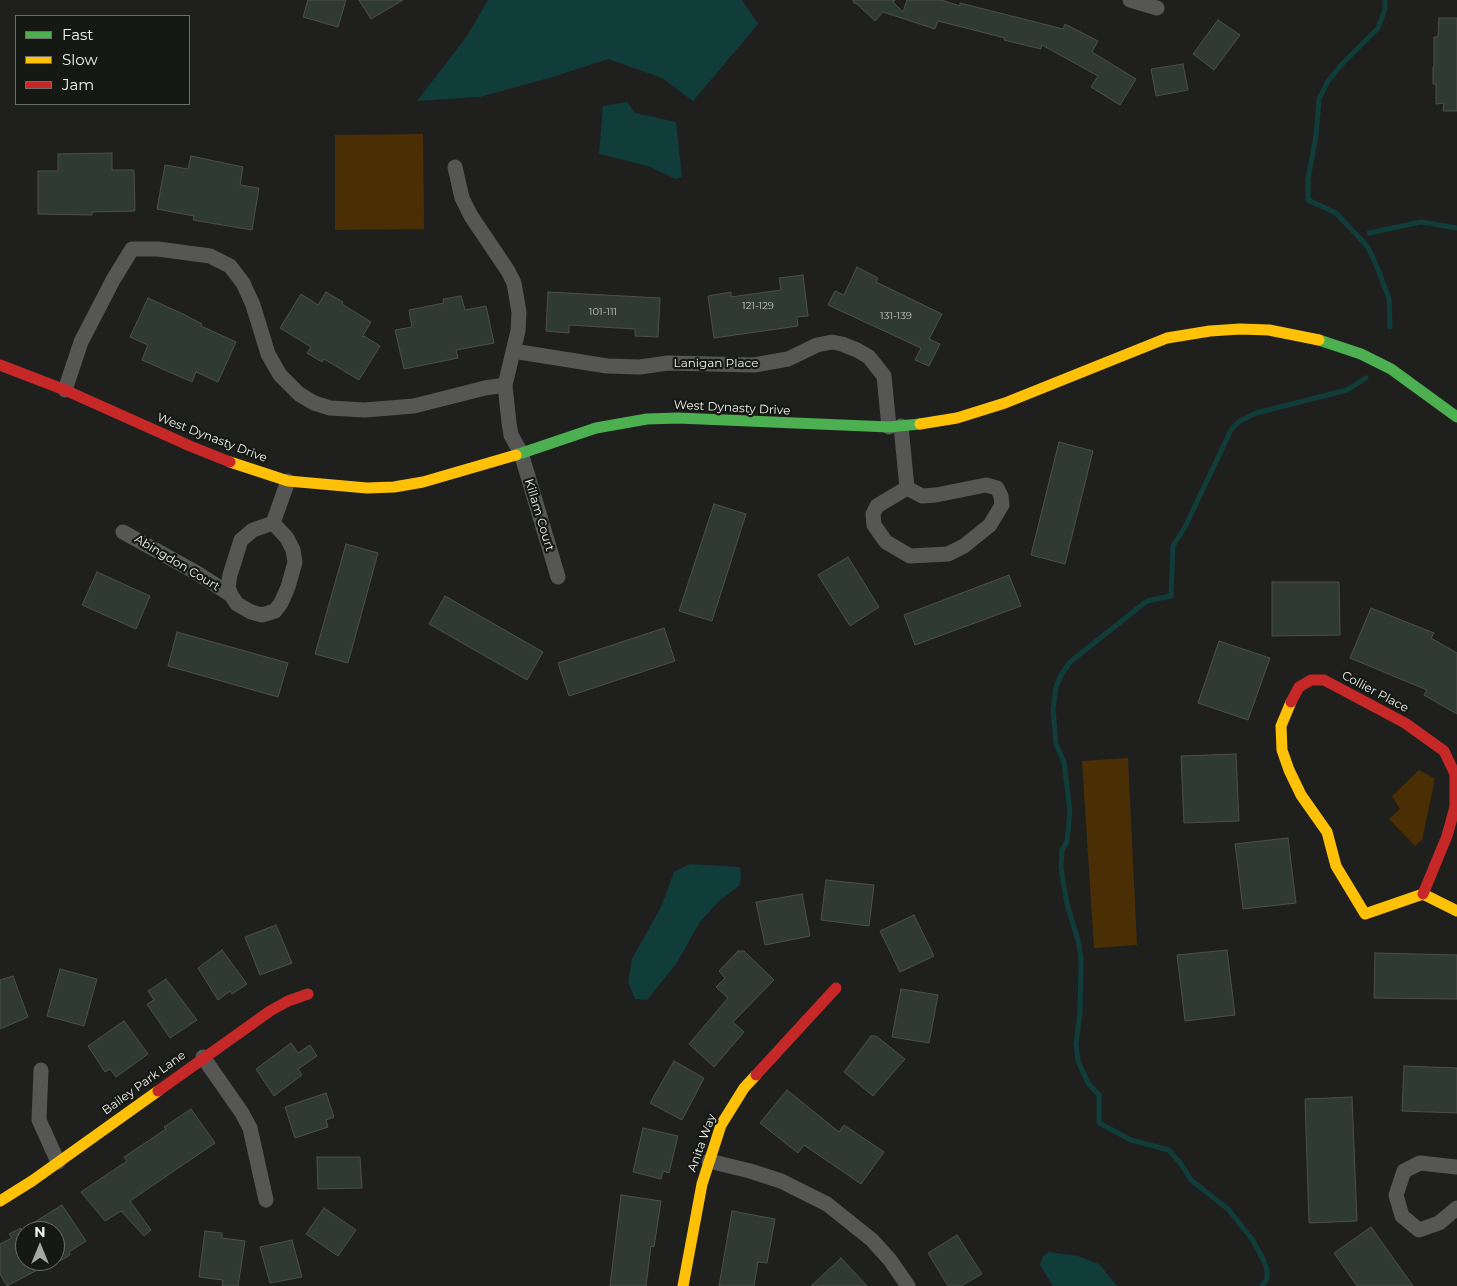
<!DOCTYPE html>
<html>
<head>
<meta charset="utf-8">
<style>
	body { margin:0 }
	#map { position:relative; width:1457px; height:1286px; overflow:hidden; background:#1f201e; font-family:Montserrat,sans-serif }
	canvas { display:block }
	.legend { position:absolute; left:15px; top:15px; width:175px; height:90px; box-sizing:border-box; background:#161814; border:1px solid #6d6f6c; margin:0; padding:6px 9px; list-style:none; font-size:15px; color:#f0f2ef }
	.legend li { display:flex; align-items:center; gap:10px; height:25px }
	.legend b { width:25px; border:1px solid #6d6f6c }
	.north { position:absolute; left:15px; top:1221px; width:50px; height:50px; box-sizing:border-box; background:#161814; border:1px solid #6d6f6c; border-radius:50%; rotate:0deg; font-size:14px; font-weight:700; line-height:20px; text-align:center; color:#f0f2ef }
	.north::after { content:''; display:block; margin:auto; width:18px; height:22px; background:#a7a8a6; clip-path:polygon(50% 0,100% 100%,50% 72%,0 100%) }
</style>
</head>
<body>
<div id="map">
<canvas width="1457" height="1286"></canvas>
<ul class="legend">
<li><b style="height:6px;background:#4caf50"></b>Fast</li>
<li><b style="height:6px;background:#ffc107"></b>Slow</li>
<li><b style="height:6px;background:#c62828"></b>Jam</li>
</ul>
<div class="north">N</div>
</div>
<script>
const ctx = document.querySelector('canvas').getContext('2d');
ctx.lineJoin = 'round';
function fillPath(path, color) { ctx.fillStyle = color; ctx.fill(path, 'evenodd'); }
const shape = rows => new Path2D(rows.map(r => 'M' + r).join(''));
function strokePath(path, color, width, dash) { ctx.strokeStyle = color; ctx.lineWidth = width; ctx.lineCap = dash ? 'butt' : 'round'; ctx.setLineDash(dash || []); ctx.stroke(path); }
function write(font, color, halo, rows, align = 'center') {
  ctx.font = font + ' Montserrat,sans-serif'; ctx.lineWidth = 4.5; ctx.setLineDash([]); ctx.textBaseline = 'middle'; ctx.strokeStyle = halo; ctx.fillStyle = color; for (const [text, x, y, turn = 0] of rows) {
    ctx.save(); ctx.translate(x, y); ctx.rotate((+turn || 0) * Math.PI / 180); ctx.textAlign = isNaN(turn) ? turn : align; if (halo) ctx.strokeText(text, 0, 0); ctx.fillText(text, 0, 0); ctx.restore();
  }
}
const green = shape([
	[423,134,424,229,335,230,335,135],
	[1128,758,1137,945,1094,948,1082,761],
	[1419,770,1435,779,1422,840,1415,846,1389,819,1400,809,1392,796]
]);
const water = shape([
	[488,0,742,0,758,24,693,101,662,78,608,59,556,76,480,97,417,101,467,36],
	[627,102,635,113,676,122,682,177,676,179,648,166,599,154,603,106],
	[690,864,740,867,741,878,739,886,719,901,700,922,676,964,647,1000,635,999,628,982,632,959,661,907,674,872],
	[1049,1252,1078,1256,1099,1264,1117,1286,1053,1286,1040,1265,1043,1256]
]);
const stream = shape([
	[1385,0,1385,9,1378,28,1343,63,1328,81,1319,99,1316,136,1308,179,1308,200,1336,213,1367,246,1375,262,1389,298,1390,327],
	[1369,233,1421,222,1457,228],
	[1262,1286,1267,1279,1267,1270,1264,1261,1252,1239,1228,1209,1191,1180,1181,1164,1169,1150,1131,1140,1099,1123,1099,1095,1088,1083,1078,1061,1076,1044,1080,1013,1081,960,1079,944,1067,904,1061,868,1062,850,1067,842,1070,811,1064,762,1056,744,1053,709,1056,687,1061,675,1070,662,1147,601,1171,596,1173,546,1185,527,1231,430,1238,422,1256,413,1347,390,1366,378]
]);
const building = shape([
	[308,0,346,0,338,27,303,17,308,0],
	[359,0,403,0,371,19,359,0],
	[853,0,895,0,893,2,903,12,907,0,941,0,960,6,960,3,1063,29,1065,24,1098,41,1092,52,1136,79,1120,105,1091,87,1098,76,1042,45,1041,49,1004,40,1005,38,938,21,935,29,883,12,875,21,857,4,854,3,853,0],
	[1439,18,1457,18,1457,111,1443,111,1444,103,1436,104,1436,84,1433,84,1433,67,1434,67,1434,37,1438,37,1439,18],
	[1218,20,1240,35,1214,70,1193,54,1218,20],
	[1183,64,1188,90,1156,96,1151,69,1183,64],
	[112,153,112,170,134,170,135,211,92,212,92,215,38,214,38,171,58,171,58,154,112,153],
	[191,156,243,167,240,185,259,188,252,230,193,220,194,216,157,209,165,165,188,169,191,156],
	[857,267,878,278,876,282,942,314,929,339,940,344,929,366,915,360,921,348,828,305,835,291,844,295,857,267],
	[803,275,808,316,797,317,798,326,714,338,708,296,731,292,731,297,781,290,779,278,803,275],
	[326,292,343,302,342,304,371,322,362,337,364,336,380,346,359,380,324,359,322,362,307,353,311,347,280,328,301,294,318,305,326,292],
	[548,292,660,298,658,337,635,336,635,329,569,325,569,333,546,331,548,292],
	[461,296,465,310,486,306,494,343,456,350,458,358,404,369,395,330,412,327,409,310,444,303,443,299,461,296],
	[148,298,183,314,202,324,201,326,236,342,218,382,196,372,192,382,142,360,148,345,130,337,148,298],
	[1059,442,1093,451,1065,564,1031,555,1059,442],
	[714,504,746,514,712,621,679,611,714,504],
	[346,544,378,553,348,663,315,654,346,544],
	[848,557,879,607,850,626,818,575,848,557],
	[97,572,150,596,136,629,82,605,97,572],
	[1009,575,1021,606,915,645,904,615,1009,575],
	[1272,582,1339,582,1340,635,1272,636,1272,582],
	[445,596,543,652,527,680,429,624,445,596],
	[1371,608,1434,633,1431,638,1457,653,1457,714,1424,695,1427,690,1350,658,1371,608],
	[664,628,675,661,569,696,558,663,664,628],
	[177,632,288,663,278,697,168,666,177,632],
	[1219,641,1270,658,1248,720,1198,703,1219,641],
	[1236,754,1239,821,1184,823,1181,756,1236,754],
	[1288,838,1296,903,1243,909,1235,844,1288,838],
	[826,880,874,885,869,926,821,920,826,880],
	[802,894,810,936,765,945,756,902,802,894],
	[914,915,934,956,900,972,880,931,914,915],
	[276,925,292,963,260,975,245,937,276,925],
	[222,950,247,984,232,994,230,991,218,1000,198,968,222,950],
	[1227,950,1235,1015,1185,1021,1177,955,1227,950],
	[738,951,744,951,774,980,733,1022,744,1032,714,1067,689,1044,728,998,716,987,725,978,719,971,738,951],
	[1375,953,1457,955,1457,999,1374,998,1375,953],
	[60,969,97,979,84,1026,47,1016,60,969],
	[13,976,28,1017,0,1029,0,980,13,976],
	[166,979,197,1020,170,1038,147,1004,154,1000,148,991,166,979],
	[901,989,938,995,929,1043,892,1037,901,989],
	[124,1021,148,1054,116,1077,110,1069,105,1072,88,1046,124,1021],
	[871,1036,876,1036,905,1059,873,1096,844,1072,871,1036],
	[291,1043,298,1053,310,1045,317,1056,298,1069,302,1075,274,1096,256,1069,291,1043],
	[674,1061,704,1078,682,1120,650,1103,674,1061],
	[1404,1066,1457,1068,1457,1113,1402,1111,1404,1066],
	[787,1090,839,1132,844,1125,884,1152,861,1184,804,1145,798,1153,760,1123,787,1090],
	[326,1093,334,1117,326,1120,328,1127,295,1138,285,1107,326,1093],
	[1352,1097,1357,1221,1309,1223,1305,1099,1352,1097],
	[191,1109,215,1143,130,1201,151,1230,144,1236,121,1211,105,1221,81,1192,127,1161,124,1157,166,1129,164,1127,191,1109],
	[643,1128,678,1136,669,1173,663,1171,661,1179,633,1172,643,1128],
	[317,1157,360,1157,362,1188,318,1189,317,1157],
	[621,1195,661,1201,654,1247,651,1246,646,1286,610,1286,621,1195],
	[62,1205,86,1241,69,1252,70,1255,60,1261,55,1253,55,1231,23,1231,25,1231,25,1261,54,1261,7,1286,0,1274,0,1244,12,1238,9,1234,21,1228,22,1230,62,1205],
	[324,1208,356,1230,338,1256,306,1234,324,1208],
	[732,1211,775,1219,767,1263,758,1262,754,1286,719,1286,732,1211],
	[1371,1227,1413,1286,1357,1286,1334,1253,1371,1227],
	[205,1231,222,1233,222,1238,245,1241,238,1286,222,1286,223,1280,199,1277,205,1231],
	[957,1235,982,1274,961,1286,948,1286,928,1253,957,1235],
	[292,1240,302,1277,270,1283,260,1247,292,1240],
	[841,1258,867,1286,811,1286,841,1258]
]);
const street = shape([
	[1130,0,1157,8],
	[455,167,462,198,471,216,508,271,514,283,519,312,518,331,505,385,509,423,511,435,521,453,558,577],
	[513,351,607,366,640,367,668,363,754,365,788,359,817,345,832,342,842,344,857,350,869,357,884,376,889,427],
	[65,390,81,342,113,280,132,249,158,249,210,256,230,266,243,283,253,305,268,354,280,375,299,394,314,403,330,408,365,410,414,406,485,388,505,385],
	[901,426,907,488,877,506,873,514,874,525,886,542,910,556,948,554,964,546,990,525,1002,505,1001,496,997,488,986,485,936,495,922,496,907,488],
	[273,523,253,530,241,540,230,575,228,587,231,595,237,604,251,612,262,615,275,611,281,603,288,587,295,562,293,550,287,538,273,523,288,481],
	[123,532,197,573,231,595],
	[203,1057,242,1113,250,1128,266,1200],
	[41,1070,39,1120,58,1162],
	[709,1161,750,1171,781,1181,827,1204,872,1240,890,1260,908,1286],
	[1457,1167,1420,1163,1404,1171,1396,1195,1402,1216,1419,1230,1439,1223,1457,1208]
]);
const fast = shape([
	[1319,340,1361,354,1391,369,1457,417],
	[516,455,596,428,647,419,678,418,889,427,920,424]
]);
const slow = shape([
	[920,424,957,418,1005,403,1167,338,1210,331,1240,329,1269,330,1319,340],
	[230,462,288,481,367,488,394,487,423,482,516,455],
	[1291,702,1281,726,1282,750,1289,770,1301,795,1327,832,1336,866,1365,914,1423,894,1457,911],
	[0,1201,32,1181,158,1091],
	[683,1286,702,1184,721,1125,744,1088,756,1075]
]);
const jam = shape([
	[0,365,65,390,190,446,230,462],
	[1291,702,1299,687,1311,680,1324,680,1405,723,1444,751,1455,774,1455,807,1447,836,1423,894],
	[756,1075,836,988],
	[158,1091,270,1011,288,1001,308,994]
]);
const numberNames = [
	["121-129",758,306],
	["101-111",603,312],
	["131-139",896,316]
];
const streetNames = [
	["Lanigan Place",716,363],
	["West Dynasty Drive",732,408,3],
	["West Dynasty Drive",212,438,21],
	["Killam Court",539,515,73],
	["Abingdon Court",177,563,31],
	["Collier Place",1375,692,28],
	["Bailey Park Lane",144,1083,-36],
	["Anita Way",702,1143,-70]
];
fillPath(green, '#4a2f04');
fillPath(water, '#103c39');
strokePath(stream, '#103c39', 5);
fillPath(building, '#2f3a35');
strokePath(building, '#4d4f4d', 1);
strokePath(street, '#565755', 15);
strokePath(fast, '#4caf50', 11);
strokePath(slow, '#ffc107', 11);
strokePath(jam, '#c62828', 11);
write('10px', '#c0c4c0', null, numberNames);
write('12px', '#f0f2ef', '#161814', streetNames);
</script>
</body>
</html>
